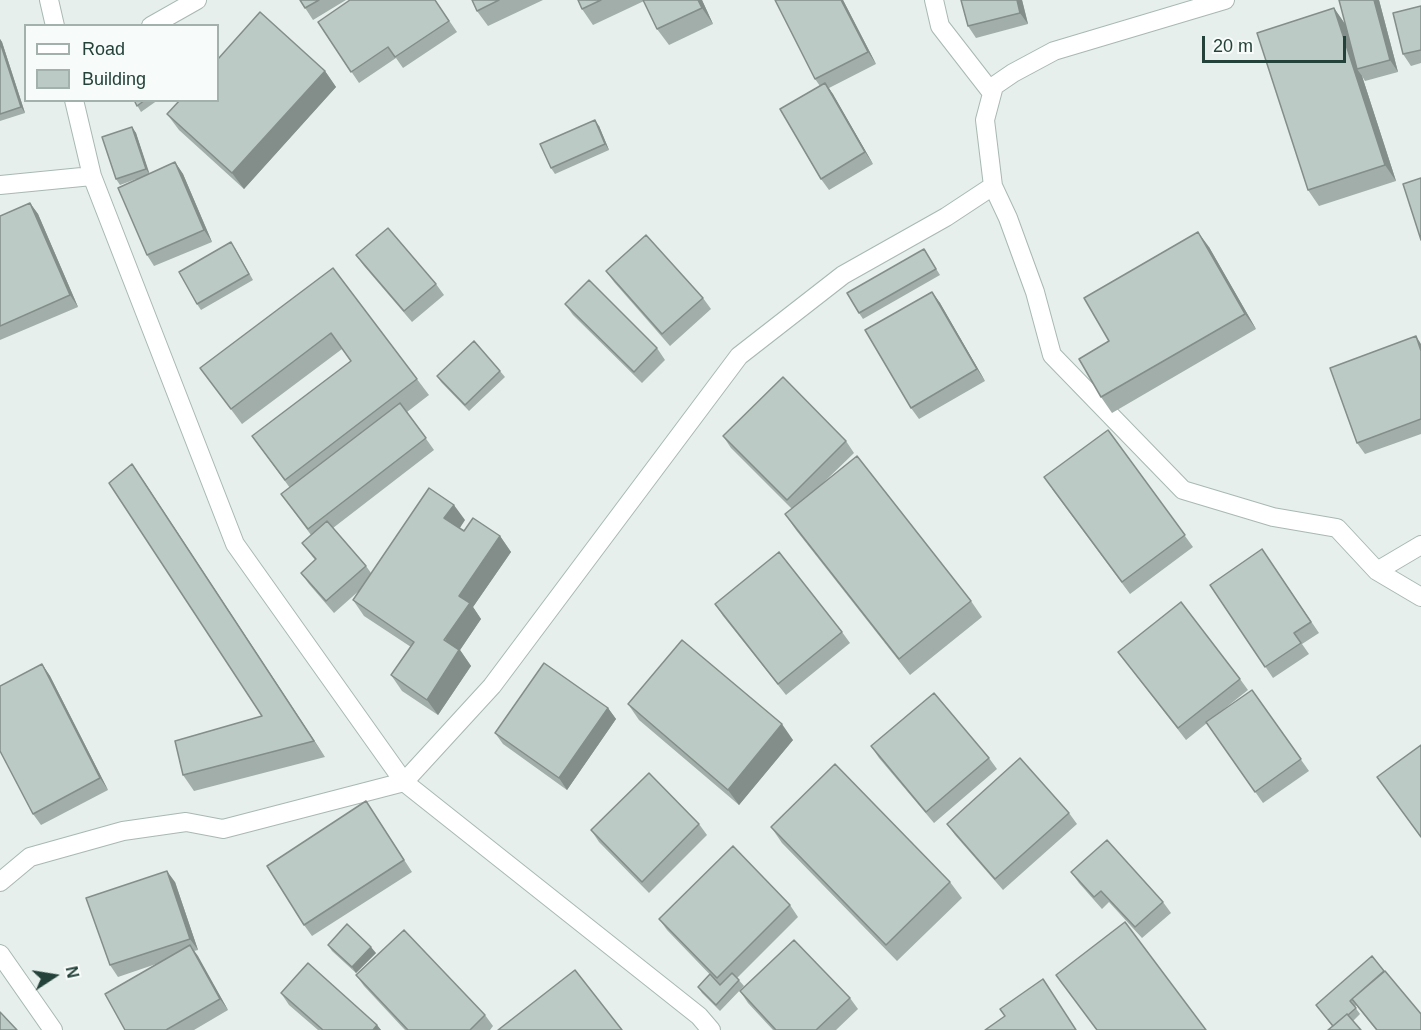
<!DOCTYPE html>
<html>
<head>
<meta charset="utf-8">
<style>
	body { margin:0 }
	#map { position:relative; width:1421px; height:1030px; overflow:hidden; background:#e6efeb; font-family:Helvetica,sans-serif }
	canvas { display:block }
	.legend { position:absolute; left:24px; top:24px; width:195px; height:78px; box-sizing:border-box; background:#f7fbf9; border:2px solid #a3b1ad; margin:0; padding:8px 10px; list-style:none; font-size:18px; color:#24423a }
	.legend li { display:flex; align-items:center; gap:12px; height:30px }
	.legend b { width:30px; border:2px solid #a3b1ad }
	.north { position:absolute; left:24px; top:946px; width:60px; height:60px; -webkit-text-stroke:4px #f7fbf9; paint-order:stroke; rotate:78deg; font-size:16px; font-weight:700; line-height:24px; text-align:center; color:#24423a }
	.north::after { content:''; display:block; margin:auto; width:21px; height:27px; background:#24423a; clip-path:polygon(50% 0,100% 100%,50% 72%,0 100%) }
	.scale { position:absolute; left:1202px; top:36px; width:144px; height:27px; box-sizing:border-box; border:3px solid #24423a; border-top:0; padding-left:8px; font-size:18px; line-height:21px; white-space:nowrap; color:#24423a; -webkit-text-stroke:4px #f7fbf9; paint-order:stroke }
</style>
</head>
<body>
<div id="map">
<canvas width="1421" height="1030"></canvas>
<ul class="legend">
<li><b style="height:8px;background:#fff"></b>Road</li>
<li><b style="height:16px;background:#bbcac4"></b>Building</li>
</ul>
<div class="north">N</div>
<div class="scale">20 m</div>
</div>
<script>
const ctx = document.querySelector('canvas').getContext('2d');
ctx.lineJoin = 'round';
const shape = rows => new Path2D(rows.map(r => 'M' + r).join(''));
function strokePath(path, color, width, dash) { ctx.strokeStyle = color; ctx.lineWidth = width; ctx.lineCap = dash ? 'butt' : 'round'; ctx.setLineDash(dash || []); ctx.stroke(path); }
function fillPath(path, color) { ctx.fillStyle = color; ctx.fill(path, 'evenodd'); }
const minor = shape([
	[49,0,55,26],
	[934,0,940,26,992,93],
	[1225,0,1054,51,1013,73,994,86,985,120,993,186,1008,218,1035,292,1052,355,1183,490,1273,517,1337,528,1377,571,1421,597],
	[151,26,197,0],
	[74,100,92,176,235,544,404,782,699,1016,711,1030],
	[0,185,92,176],
	[1377,571,1421,545],
	[0,882,30,857,123,831,186,822,223,829,404,782,492,686,739,356,843,275,946,217,993,186],
	[0,954,53,1030]
]);
const wall = shape([
	[300,0,346,0,313,20],
	[435,0,457,32,403,68,396,58,359,83,318,22],
	[472,0,543,0,488,26,477,11],
	[578,0,702,0,713,24,669,45,657,29,644,1,593,25,582,9],
	[843,0,876,64,829,88,873,164,829,190,821,179,820,86,815,79],
	[961,0,1022,0,1028,24,976,38,968,26],
	[1379,0,1398,72,1365,81,1362,76,1396,181,1319,206,1308,190,1334,8,1345,24],
	[1421,6,1421,63,1411,66,1403,54],
	[0,39,2,42,25,113,0,121],
	[325,71,336,87,244,189,179,130,167,114],
	[134,100,158,100,141,112],
	[599,126,609,150,555,174,551,168],
	[132,127,136,133,149,174,175,162,183,174,212,242,154,266,147,255,136,179,120,185,116,179],
	[30,203,38,214,78,307,0,340,0,216],
	[1209,247,1256,329,1112,413,1101,397,1109,341],
	[235,248,253,280,201,310,197,304],
	[924,249,940,275,863,319,859,313],
	[356,255,436,284,444,295,412,322,364,266],
	[333,268,429,395,407,412,434,450,333,528,366,566,371,573,465,520,459,528,464,531,500,536,511,552,473,607,481,619,460,650,471,666,438,715,402,691,391,675,411,647,364,616,353,600,361,589,334,613,309,584,301,573,315,560,302,543,311,535,281,494,290,488,252,436,351,361,342,349,242,424,200,368],
	[606,271,703,298,711,309,670,346,614,282],
	[932,292,940,303,985,381,919,419,911,408],
	[565,304,657,348,665,360,642,383,573,315],
	[1421,344,1421,434,1365,454,1357,443],
	[500,371,505,377,469,411,441,382,437,376],
	[1108,430,1193,547,1130,594,1052,489],
	[723,436,846,441,854,453,821,485,971,601,982,617,910,675,796,530,785,514,792,509,731,448],
	[143,480,325,757,194,791,183,775,262,716],
	[1262,549,1319,633,1302,644,1309,654,1273,678,1210,585],
	[715,604,842,632,850,643,786,695,723,616],
	[1118,652,1240,679,1248,690,1219,713,1252,690,1309,771,1263,803,1207,723,1186,740],
	[42,664,50,676,108,790,41,825,33,814],
	[628,704,793,740,739,805,639,720],
	[608,708,616,719,567,790,503,744,495,733],
	[871,746,989,758,997,769,934,823,879,758],
	[374,813,412,872,312,936,304,925],
	[1069,813,1077,824,1003,890,955,835,947,824],
	[699,824,707,835,649,893,599,842,591,830],
	[771,827,950,882,962,898,897,961,782,843],
	[1071,872,1163,902,1171,913,1142,938,1109,902,1102,909,1079,883],
	[175,882,198,950,194,951,228,1010,194,1030,125,1030,159,963,118,977,110,965],
	[790,905,798,917,737,978,744,986,720,1011,702,993,698,987,720,985,667,930,659,919],
	[328,945,376,953,356,973,332,951],
	[1384,971,1421,1030,1376,1030,1356,1005,1355,1007,1360,1014,1353,1021,1332,1026,1316,1005],
	[356,975,485,1015,493,1026,490,1030,405,1030,364,986],
	[1056,975,1206,1030,1097,1030],
	[740,991,850,998,858,1009,836,1030,773,1030,748,1003],
	[281,993,377,1025,381,1030,318,1030,289,1005]
]);
const shadedWall = shape([
	[698,0,702,0,713,24,702,8],
	[841,0,843,0,876,64,868,52],
	[1017,0,1022,0,1028,24,1020,13],
	[1374,0,1379,0,1398,72,1390,60],
	[1334,8,1345,24,1357,69,1362,76,1396,181,1385,165],
	[0,39,2,42,25,113,21,107,0,42],
	[325,71,336,87,244,189,232,173],
	[825,83,833,94,873,164,865,152],
	[595,120,599,126,609,150,605,144],
	[132,127,136,133,150,175,146,169],
	[175,162,183,174,212,242,204,230],
	[30,203,38,214,78,307,70,295],
	[1198,232,1209,247,1256,329,1245,314],
	[932,292,940,303,985,381,977,369],
	[1416,336,1421,344,1421,351],
	[132,464,143,480,325,757,314,741],
	[454,505,465,520,456,534,444,518],
	[500,536,511,552,473,607,481,619,460,650,471,666,438,715,427,700,459,596],
	[42,664,50,676,108,790,100,778],
	[608,708,616,719,567,790,559,778],
	[782,724,793,740,739,805,728,790],
	[167,871,175,882,198,950,190,939],
	[190,945,198,956,228,1010,220,999],
	[371,947,376,953,356,973,352,967],
	[377,1025,381,1030,373,1030]
]);
const building = shape([
	[300,0,319,0,305,8,300,0],
	[350,0,435,0,449,21,395,57,388,47,351,72,318,22,350,0],
	[472,0,499,0,477,11,472,0],
	[578,0,601,0,582,9,578,0],
	[643,0,698,0,702,8,657,29,643,0],
	[775,0,841,0,868,52,815,79,775,0],
	[961,0,1017,0,1020,13,968,26,961,0],
	[1339,0,1374,0,1390,60,1357,69,1339,0],
	[1421,6,1421,50,1403,54,1393,13,1421,6],
	[1334,8,1385,165,1308,190,1257,33,1334,8],
	[260,12,325,71,232,173,167,114,180,100,218,100,218,59,260,12],
	[0,42,21,107,0,114,0,42],
	[825,83,865,152,821,179,780,109,825,83],
	[134,100,145,100,137,106,134,100],
	[595,120,605,144,551,168,540,144,595,120],
	[132,127,146,169,116,179,102,137,132,127],
	[175,162,204,230,147,255,118,188,175,162],
	[1421,178,1421,240,1403,184,1421,178],
	[30,203,70,295,0,326,0,216,30,203],
	[388,228,436,284,404,311,356,255,388,228],
	[1198,232,1245,314,1101,397,1079,359,1109,341,1084,298,1198,232],
	[646,235,703,298,662,334,606,271,646,235],
	[231,242,249,274,197,304,179,272,231,242],
	[924,249,936,269,859,313,847,293,924,249],
	[333,268,417,379,285,480,252,436,351,361,331,333,231,409,200,368,333,268],
	[589,280,657,348,634,372,565,304,589,280],
	[932,292,977,369,911,408,865,330,932,292],
	[1416,336,1421,351,1421,419,1357,443,1330,368,1416,336],
	[474,341,500,371,465,405,437,376,474,341],
	[783,377,846,441,787,500,723,436,783,377],
	[400,403,426,438,308,529,281,494,400,403],
	[1108,430,1185,535,1122,582,1044,477,1108,430],
	[857,456,971,601,899,659,785,514,857,456],
	[132,464,314,741,183,775,175,741,262,716,109,483,132,464],
	[429,488,454,505,444,518,464,531,473,518,500,536,459,596,470,603,444,640,459,650,427,700,391,675,414,642,353,600,429,488],
	[327,521,366,566,326,601,301,573,316,559,302,543,327,521],
	[1262,549,1311,622,1294,633,1301,643,1265,667,1210,585,1262,549],
	[779,552,842,632,778,684,715,604,779,552],
	[1181,602,1240,679,1178,728,1118,652,1181,602],
	[682,640,782,724,728,790,628,704,682,640],
	[544,663,608,708,559,778,495,733,544,663],
	[42,664,100,778,33,814,0,751,0,686,42,664],
	[1252,690,1301,759,1255,792,1206,722,1252,690],
	[934,693,989,758,926,812,871,746,934,693],
	[1421,745,1421,837,1377,777,1421,745],
	[1020,758,1069,813,995,879,947,824,1020,758],
	[835,764,950,882,886,945,771,827,835,764],
	[649,773,699,824,642,882,591,830,649,773],
	[366,801,404,860,304,925,267,866,366,801],
	[1107,840,1163,902,1135,927,1101,891,1094,897,1071,872,1107,840],
	[733,846,790,905,717,978,659,919,733,846],
	[167,871,190,939,110,965,86,898,167,871],
	[1125,922,1206,1030,1097,1030,1056,975,1125,922],
	[347,924,371,947,352,967,328,945,347,924],
	[404,930,485,1015,470,1030,408,1030,356,975,404,930],
	[794,940,850,998,816,1030,776,1030,740,991,794,940],
	[190,945,220,999,166,1030,125,1030,105,994,190,945],
	[1372,956,1384,971,1352,999,1350,1001,1356,1008,1348,1015,1347,1014,1333,1026,1316,1005,1372,956],
	[308,963,377,1025,373,1030,323,1030,281,993,308,963],
	[575,970,622,1030,498,1030,575,970],
	[1385,971,1421,1014,1421,1030,1377,1030,1352,999,1385,971],
	[732,973,739,980,716,1005,698,987,710,974,720,985,732,973],
	[1043,979,1076,1030,985,1030,1005,1016,1000,1009,1043,979],
	[0,1012,17,1030,0,1030,0,1012],
	[1347,1014,1361,1030,1328,1030,1347,1014]
]);
strokePath(minor, '#a8b8b2', 20);
strokePath(minor, '#fff', 18);
fillPath(wall, '#a1aea9');
fillPath(shadedWall, '#838d89');
fillPath(building, '#bbcac4');
strokePath(building, '#838d89', 1.5);
</script>
</body>
</html>
